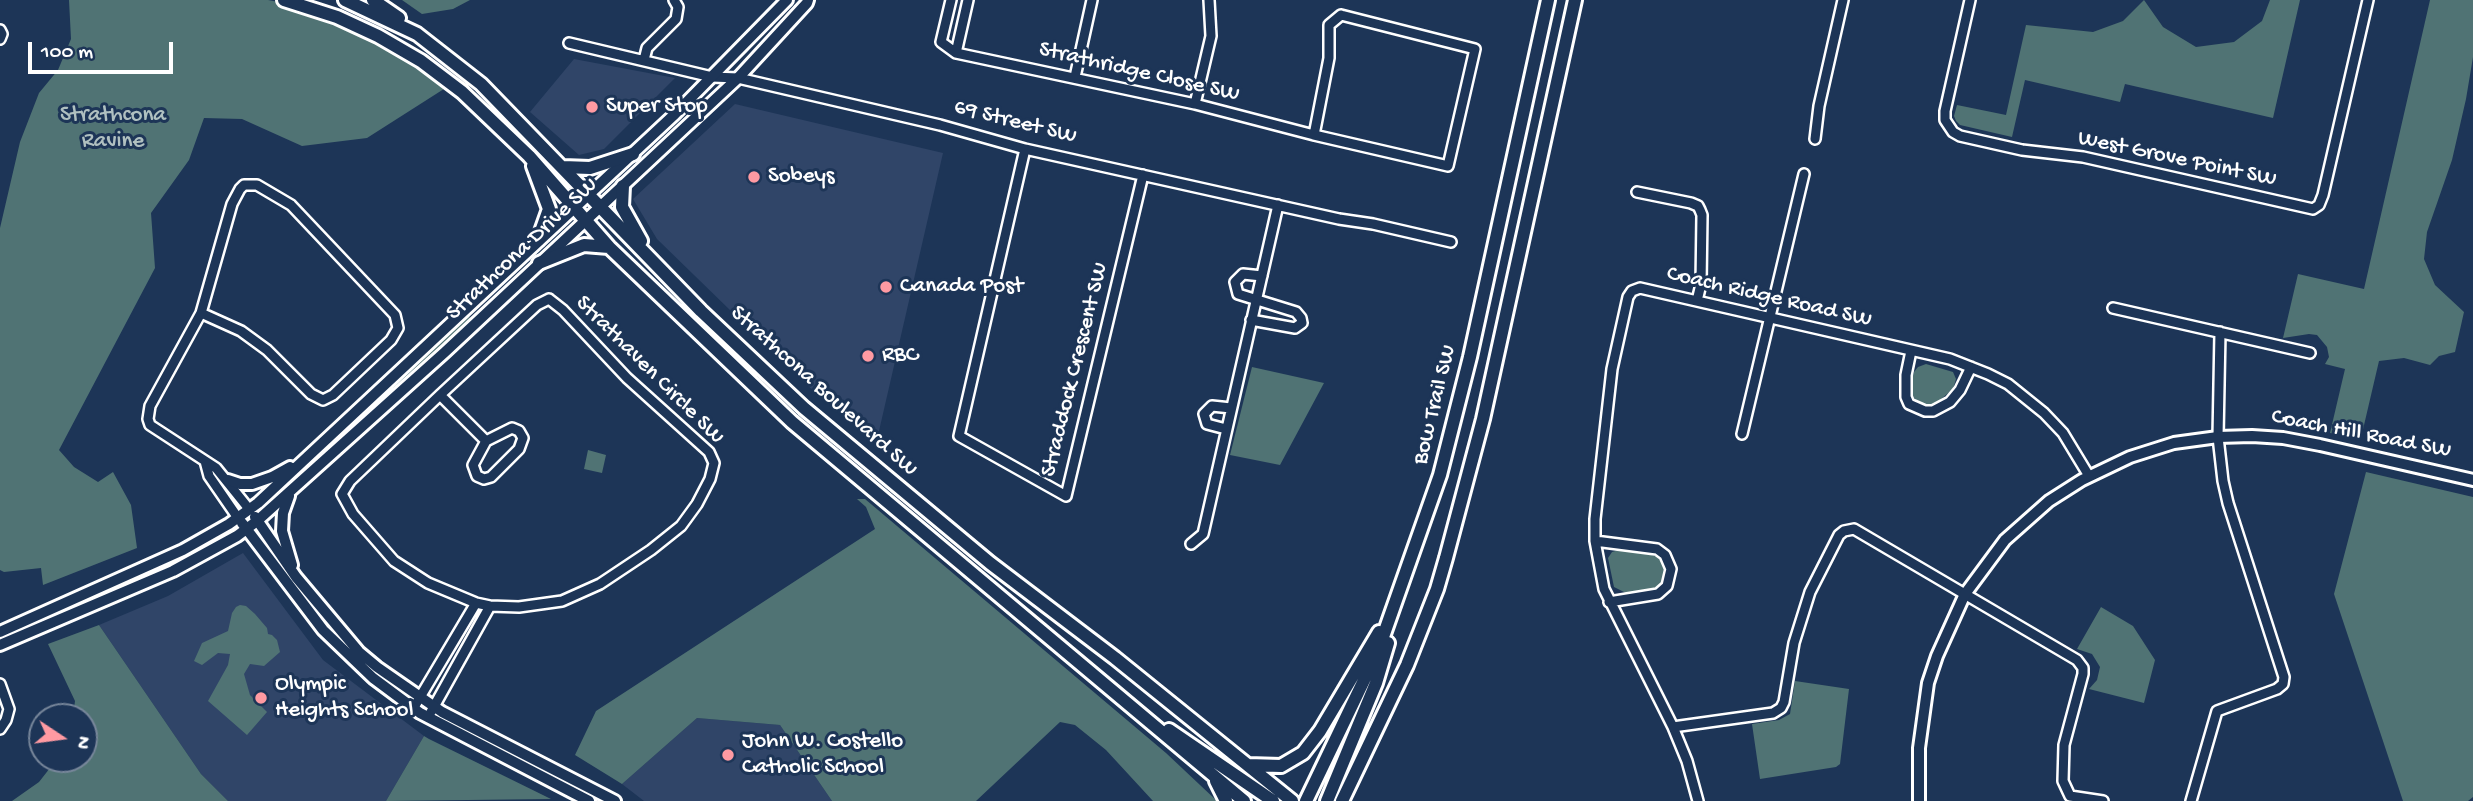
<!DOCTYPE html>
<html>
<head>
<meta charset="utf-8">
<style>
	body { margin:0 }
	#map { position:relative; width:2473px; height:801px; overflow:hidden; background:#1d3557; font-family:"Gochi Hand",sans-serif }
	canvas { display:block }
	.north { position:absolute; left:28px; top:703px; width:70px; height:70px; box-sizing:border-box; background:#1d3557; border:2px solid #77869a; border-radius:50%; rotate:103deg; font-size:19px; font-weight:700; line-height:28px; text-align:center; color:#fff }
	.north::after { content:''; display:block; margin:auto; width:24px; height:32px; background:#ff9aa2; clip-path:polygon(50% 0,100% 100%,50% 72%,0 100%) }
	.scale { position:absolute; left:28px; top:42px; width:145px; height:32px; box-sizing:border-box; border:4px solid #fff; border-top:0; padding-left:9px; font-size:21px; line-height:24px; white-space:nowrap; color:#fff; -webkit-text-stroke:5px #1d3557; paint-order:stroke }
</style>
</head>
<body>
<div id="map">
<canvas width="2473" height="801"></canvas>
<div class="north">N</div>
<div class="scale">100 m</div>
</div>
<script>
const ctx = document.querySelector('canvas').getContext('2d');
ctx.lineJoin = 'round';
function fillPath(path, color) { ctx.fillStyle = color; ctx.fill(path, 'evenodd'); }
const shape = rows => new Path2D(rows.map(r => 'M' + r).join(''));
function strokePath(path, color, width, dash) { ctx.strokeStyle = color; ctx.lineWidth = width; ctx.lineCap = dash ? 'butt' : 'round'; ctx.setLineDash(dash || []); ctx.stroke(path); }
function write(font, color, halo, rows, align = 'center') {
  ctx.font = font + ' "Gochi Hand",sans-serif'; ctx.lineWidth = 6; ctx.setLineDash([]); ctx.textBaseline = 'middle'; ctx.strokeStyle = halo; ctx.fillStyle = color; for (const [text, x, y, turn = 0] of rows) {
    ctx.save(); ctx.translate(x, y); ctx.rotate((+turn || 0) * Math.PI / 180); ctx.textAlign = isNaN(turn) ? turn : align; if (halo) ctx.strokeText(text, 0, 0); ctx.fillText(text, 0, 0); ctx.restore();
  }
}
const built = shape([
	[574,59,675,78,604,149,579,155,530,112],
	[735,104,943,153,876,444,807,385,657,239,633,199],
	[243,553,323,660,424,736,386,801,228,801,201,774,99,625,168,596],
	[697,718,780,725,832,801,644,801,622,784]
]);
const green = shape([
	[69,0,268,0,284,3,363,33,423,68,447,87,367,138,302,146,242,119,204,118,189,160,151,213,155,268,59,450,74,467,98,482,113,472,131,505,137,548,43,585,41,568,4,572,0,570,0,228,20,142,39,93,58,70,71,39],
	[402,0,470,0,453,9,422,14],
	[2144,0,2163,27,2196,47,2234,42,2262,21,2270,0,2300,0,2273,118,2125,84,2120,102,2025,80,2012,137,1960,125,1956,121,1954,116,1957,105,2006,115,2026,25,2093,32,2123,21],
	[2430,0,2473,0,2473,57,2466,99,2452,160,2427,232,2424,259,2435,285,2464,312,2455,352,2439,356,2430,365,2404,358,2379,361,2361,438,2330,433,2345,369,2325,364,2329,357,2327,347,2317,335,2309,334,2283,338,2298,274,2364,289],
	[467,314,470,318,448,341,367,417,364,414],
	[1926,364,1953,372,1956,379,1953,389,1934,405,1920,403,1914,398,1909,389,1914,372,1918,367],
	[1252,367,1324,383,1280,465,1230,455],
	[588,450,606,455,602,473,584,469],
	[2366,472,2473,497,2473,797,2468,801,2403,801,2334,594],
	[857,499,865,499,1166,753,1217,801,1153,801,1106,750,1075,725,1060,722,976,801,832,801,780,725,697,718,622,784,575,755,596,711,875,529,866,507],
	[1622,549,1656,556,1665,565,1664,581,1655,588,1626,593,1614,587,1608,558,1612,552],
	[140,574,143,578,0,642,0,636],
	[240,605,246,606,255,614,267,628,268,634,272,635,277,640,280,652,264,666,250,664,244,674,250,695,267,712,247,735,208,701,228,665,230,654,218,653,202,665,194,661,202,643,228,631,232,613,236,607],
	[2101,607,2133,626,2155,660,2144,703,2089,689,2097,680,2100,667,2092,654,2077,649],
	[99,625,201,774,228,801,12,801,39,782,57,759,84,759,84,717,73,717,75,701,48,644],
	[1795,681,1849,689,1840,764,1836,767,1760,779,1752,724,1779,720,1790,714],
	[424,736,429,739,551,799,386,801]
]);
const minor = shape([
	[951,0,941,42,956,53,1195,104,1314,135],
	[1970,0,1945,111,1945,120,1953,132,1960,136,2022,150,2083,157,2313,209,2319,205,2323,195,2368,0],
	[1341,15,1475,49,1448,166,1314,135,1329,58,1329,25,1341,15],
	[0,30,2,34,0,39],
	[569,43,712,77,738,78,940,125,1025,149,1339,219,1373,224,1451,242],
	[956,53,968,0],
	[644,60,647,48,676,19,678,7,674,0],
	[1075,77,1092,0],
	[1195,104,1211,36,1209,0],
	[1815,139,1819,106,1843,0],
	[1025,149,959,436,1066,496,1143,175],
	[1637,192,1691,203,1698,206,1700,210,1702,215,1701,284,1697,301],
	[549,299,563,310,627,378,709,452,714,463,710,479,697,504,681,526,651,550,600,584,562,601,519,607,490,606,476,603,428,583,394,561,353,514,342,494,350,481,440,395,537,305,549,299],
	[2113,308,2310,353],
	[201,313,241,331,267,350,311,394,323,400,333,395,391,340,398,328,395,315,291,205,257,185,244,185,240,189,232,204,201,313,150,406,148,419,150,425,216,468,249,509],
	[1251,320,1295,328,1302,323,1301,318,1296,312,1238,294,1235,282,1243,274,1262,276],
	[1911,351,1906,375,1906,397,1909,404,1925,411,1933,411,1950,402,1960,390,1971,367],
	[440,395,486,441,473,465,477,476,484,479,491,477,519,449,523,438,519,431,512,428,486,441],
	[1226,429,1207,424,1204,414,1212,406,1231,408],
	[1742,434,1804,174],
	[205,461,209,476,238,518],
	[1595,541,1657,549,1665,555,1671,569,1667,586,1658,594,1609,602],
	[1191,544,1203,534,1278,205],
	[0,684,9,709,6,720,0,729],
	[413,709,476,603],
	[431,712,490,606],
	[1673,727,1773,713,1781,708,1784,702,1794,643,1810,592,1839,535,1844,531,1854,529,2077,660,2083,668,2083,674,2064,745,2063,781,2070,796,2103,801],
	[1698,801,1687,761,1673,727,1604,589,1595,541,1595,519,1612,369,1628,297,1632,291,1640,288,1950,359,1988,374,2008,384,2044,413,2063,433,2089,476],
	[2191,801,2217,711,2277,689,2283,684,2284,677,2228,503,2223,481,2218,437,2220,332]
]);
const tertiary = shape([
	[228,480,240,484,252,484,272,477,290,467],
	[289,496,283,513,282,531,292,565],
	[255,517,296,577,359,652,377,667,442,712,615,801],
	[242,523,323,630,373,678,420,713,589,801],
	[0,632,183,550,229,524,258,503,675,114,787,0],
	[0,645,173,571,237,536,257,521,445,352,738,78,807,3,808,0],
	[1919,801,1919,748,1928,683,1937,656,1965,594,2005,540,2049,501,2082,480,2130,457,2174,443,2218,437,2252,436,2283,438,2320,445,2473,480]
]);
const secondary = shape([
	[284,0,337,17,378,36,421,61,462,92,529,156,609,247,792,422,1244,801],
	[345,0,417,34,481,84,701,311,804,408,990,563,1115,658,1292,801],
	[373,0,399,18],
	[533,166,549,209,538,240],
	[563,167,590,168,633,154],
	[623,186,622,207,641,241],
	[539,263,584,245,609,247],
	[1169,730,1273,801],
	[1248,765,1281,766,1303,753,1320,731,1379,632],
	[1216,781,1226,801],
	[1306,801,1378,651,1440,475,1470,357,1548,0],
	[1327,801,1376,683,1388,643],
	[1342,801,1407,665,1437,589,1446,558,1483,419,1575,0]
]);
const markers = [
	[592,107,7,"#ff9aa2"],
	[754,177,7,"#ff9aa2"],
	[886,287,7,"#ff9aa2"],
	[868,356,7,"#ff9aa2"],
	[261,698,7,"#ff9aa2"],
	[728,755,7,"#ff9aa2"]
];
const streetNames = [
	["Strathridge Close SW",1139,73,13],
	["69 Street SW",1015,123,14],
	["West Grove Point SW",2177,160,12],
	["Strathcona Drive SW",523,250,-43],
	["Coach Ridge Road SW",1769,298,13],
	["Straddock Crescent SW",1076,370,-76],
	["Strathaven Circle SW",649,371,45],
	["Strathcona Boulevard SW",823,392,42],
	["Bow Trail SW",1436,405,-76],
	["Coach Hill Road SW",2361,435,11]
];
const poiNames = [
	["Super Stop",606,107],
	["Sobeys",768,177],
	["Canada Post",900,287],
	["RBC",882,356],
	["Olympic",275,685],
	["Heights School",275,711],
	["John W. Costello",742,742],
	["Catholic School",742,768]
];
const parkNames = [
	["Strathcona",113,116],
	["Ravine",113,142]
];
fillPath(built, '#304568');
fillPath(green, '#507374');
strokePath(minor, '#fff', 14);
strokePath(tertiary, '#fff', 16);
strokePath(secondary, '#fff', 18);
strokePath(minor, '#1d3557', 9);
strokePath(tertiary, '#1d3557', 10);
strokePath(secondary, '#1d3557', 12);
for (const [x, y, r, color] of markers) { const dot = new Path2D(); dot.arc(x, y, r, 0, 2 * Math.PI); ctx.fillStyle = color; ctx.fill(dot); strokePath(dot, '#1d3557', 2.5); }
write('23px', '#fff', '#1d3557', streetNames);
write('23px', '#fff', '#1d3557', poiNames, 'left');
write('23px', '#b0c0c0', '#1d3557', parkNames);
</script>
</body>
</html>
